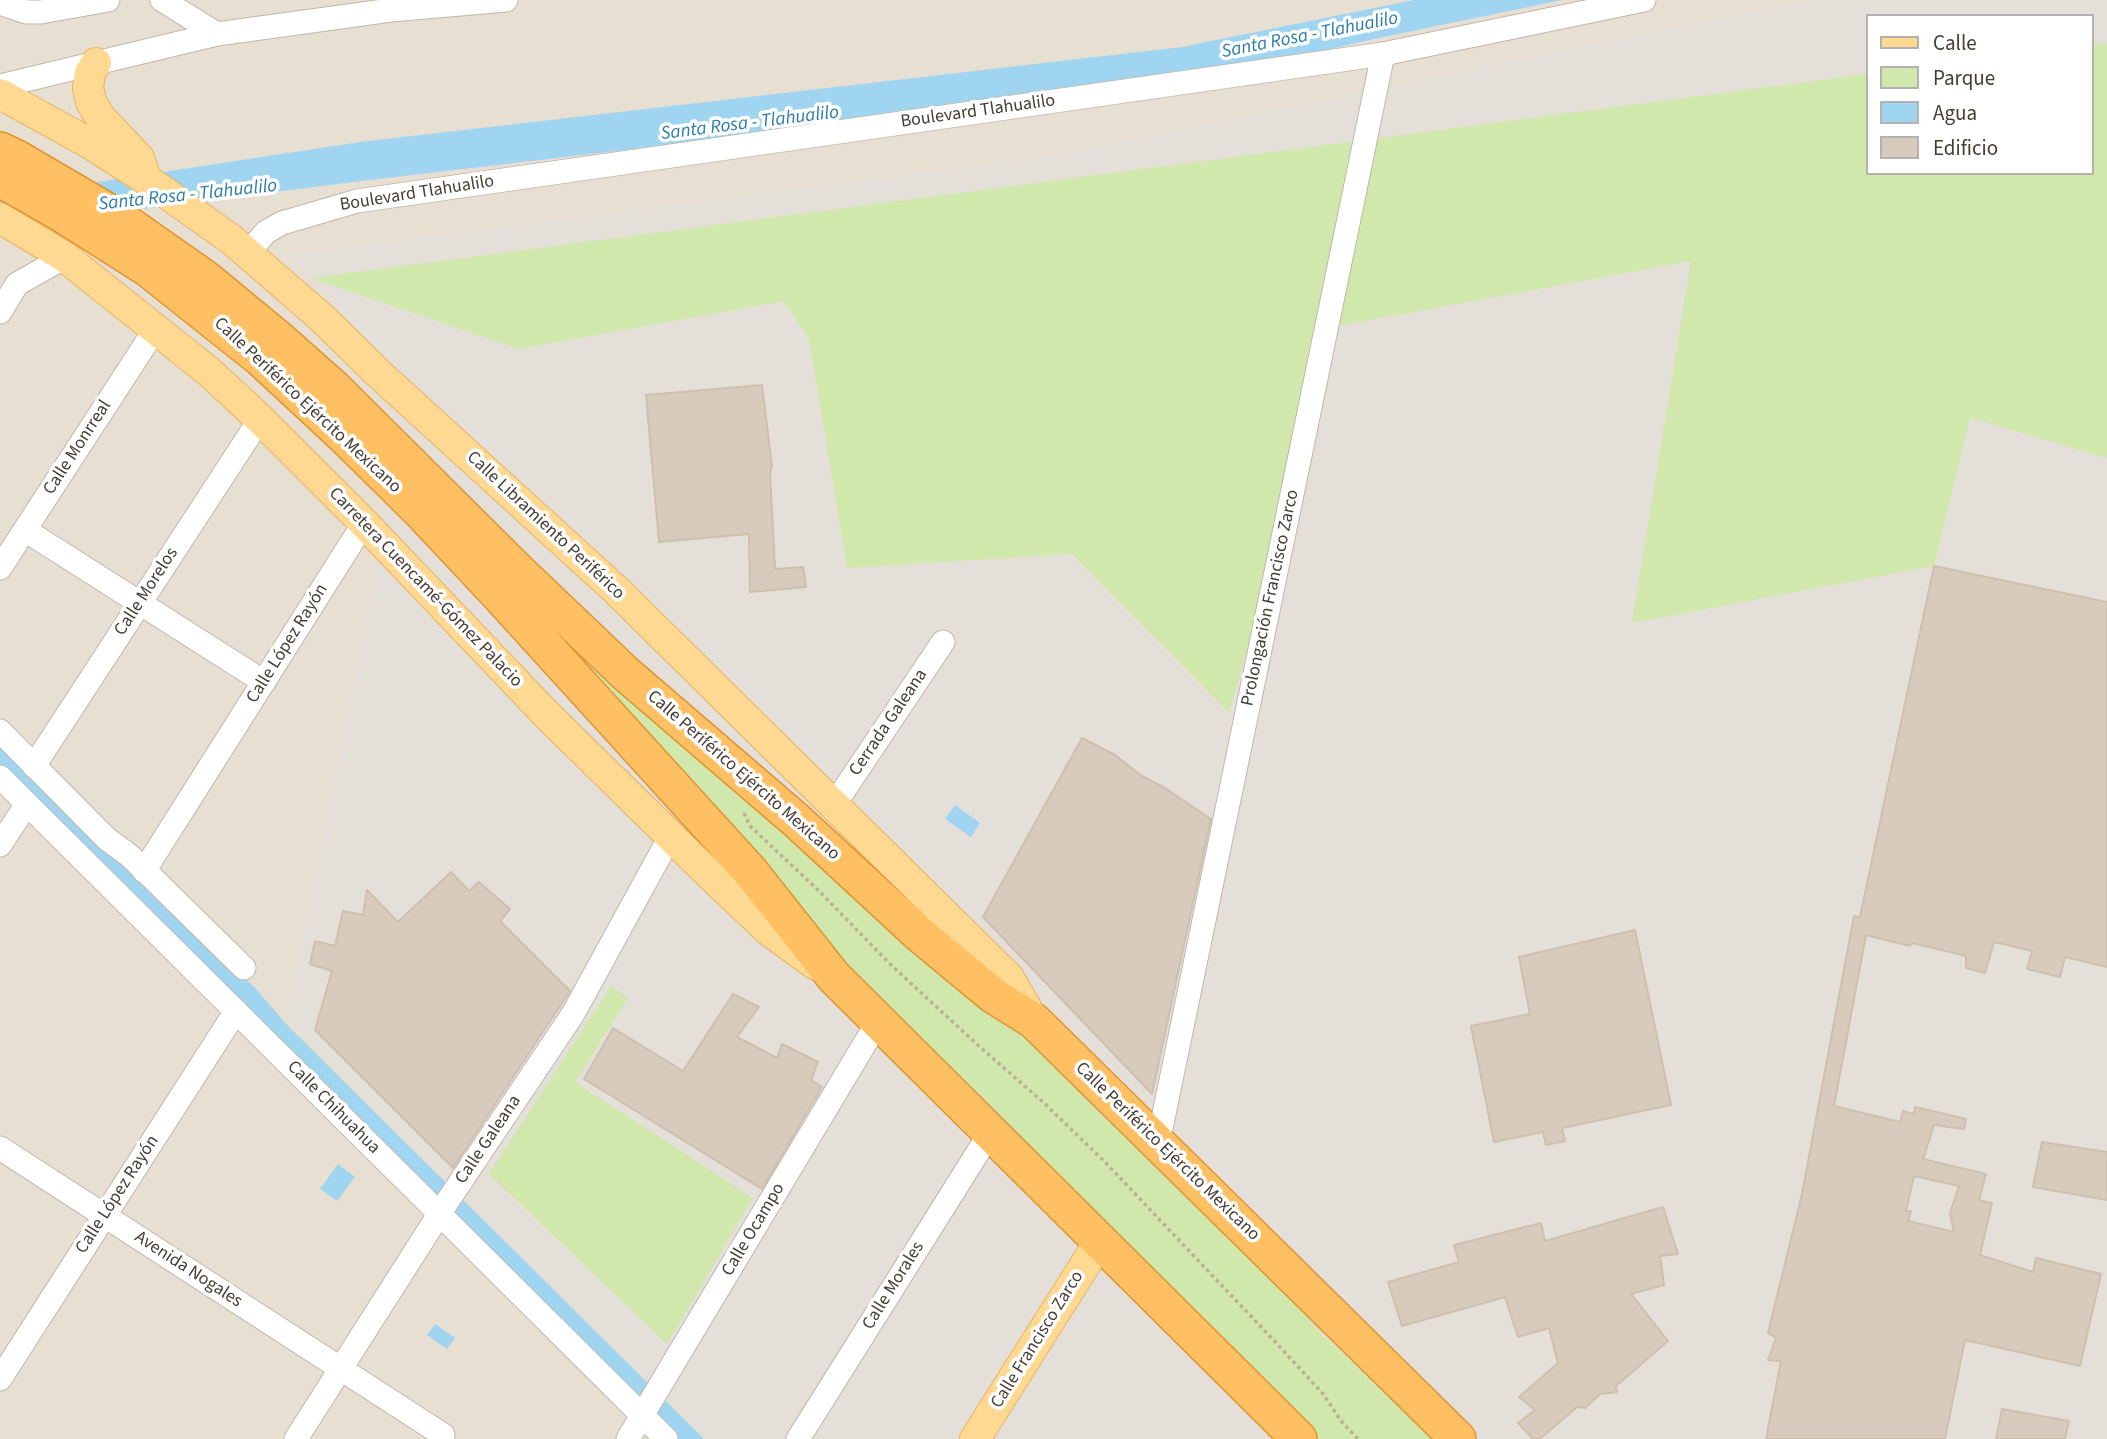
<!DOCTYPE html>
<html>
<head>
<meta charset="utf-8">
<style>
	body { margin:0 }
	#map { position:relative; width:2107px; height:1439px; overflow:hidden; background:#f3ede4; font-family:"Source Sans 3",sans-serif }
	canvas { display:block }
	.legend { position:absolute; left:1866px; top:14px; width:228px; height:161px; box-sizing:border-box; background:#fff; border:2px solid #b5b1ae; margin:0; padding:9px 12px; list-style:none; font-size:21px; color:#453d34 }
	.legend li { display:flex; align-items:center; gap:14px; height:35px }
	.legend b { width:35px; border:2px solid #b5b1ae }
</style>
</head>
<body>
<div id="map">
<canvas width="2107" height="1439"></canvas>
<ul class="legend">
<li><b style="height:9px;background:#ffd891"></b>Calle</li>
<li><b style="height:19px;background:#d1e8ac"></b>Parque</li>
<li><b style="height:19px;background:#9fd5f1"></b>Agua</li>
<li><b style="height:19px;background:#d7cbbd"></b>Edificio</li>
</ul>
</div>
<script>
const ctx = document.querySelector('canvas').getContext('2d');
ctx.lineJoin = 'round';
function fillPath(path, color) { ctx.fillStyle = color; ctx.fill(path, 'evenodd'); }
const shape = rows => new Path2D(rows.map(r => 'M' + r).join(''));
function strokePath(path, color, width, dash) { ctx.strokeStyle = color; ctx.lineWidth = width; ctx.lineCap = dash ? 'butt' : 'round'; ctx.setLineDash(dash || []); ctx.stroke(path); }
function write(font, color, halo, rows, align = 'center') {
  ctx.font = font + ' "Source Sans 3",sans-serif'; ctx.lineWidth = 7; ctx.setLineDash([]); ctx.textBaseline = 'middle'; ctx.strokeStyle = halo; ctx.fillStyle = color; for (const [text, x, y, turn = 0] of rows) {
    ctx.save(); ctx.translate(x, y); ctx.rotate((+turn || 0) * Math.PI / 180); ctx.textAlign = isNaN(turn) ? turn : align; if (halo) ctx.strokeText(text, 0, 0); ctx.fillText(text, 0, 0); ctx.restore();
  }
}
const residential = shape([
	[0,0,2107,0,2107,1439,0,1439],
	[1867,16,2091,16,2091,173,1867,173]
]);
const industrial = shape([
	[1806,0,2107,0,2107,1439,705,1439,285,1020,370,603,401,372,286,255,1051,156],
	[1867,16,2091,16,2091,173,1867,173]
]);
const green = shape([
	[2107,43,2107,458,1970,418,1934,566,1632,623,1691,261,1338,326,1229,713,1072,554,847,568,809,339,784,301,519,349,310,278,1867,74,1867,173,2091,173,2091,45],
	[495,564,985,996,1214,1215,1323,1335,1436,1439,1288,1439,839,974],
	[611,986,628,998,575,1082,753,1198,667,1344,489,1174]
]);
const water = shape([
	[1414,0,1562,0,1369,40,1176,85,353,182,0,227,0,197,360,142,1182,47],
	[0,738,255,988,288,1026,704,1439,677,1439,0,768],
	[955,805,980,823,971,837,945,819],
	[338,1164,355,1177,337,1201,320,1189],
	[435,1324,455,1338,447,1349,427,1335]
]);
const building = shape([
	[762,385,772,466,770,473,775,569,803,567,806,587,750,592,749,534,659,542,646,395,762,385],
	[1934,566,2107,602,2107,967,2065,957,2060,977,2027,969,2032,951,1994,942,1985,973,1966,968,1966,956,1912,943,1910,946,1866,935,1834,1106,1900,1122,1903,1111,1914,1114,1915,1107,1966,1119,1964,1129,1934,1125,1923,1159,1986,1174,1979,1200,1992,1203,1980,1255,2033,1272,2036,1258,2101,1274,2080,1366,1965,1340,1945,1439,1766,1439,1781,1361,1768,1360,1776,1338,1768,1333,1802,1194,1854,916,1860,917,1934,566],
	[1914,1176,1959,1186,1950,1213,1954,1232,1908,1221,1911,1211,1906,1211,1914,1176],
	[1082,738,1115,755,1142,776,1165,788,1211,819,1152,1094,983,917,1082,738],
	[451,872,469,891,479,882,510,909,500,921,570,991,453,1168,315,1030,332,971,310,964,315,941,335,946,343,911,363,915,367,890,398,922,451,872],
	[1635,930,1671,1105,1562,1128,1565,1141,1546,1145,1543,1132,1494,1142,1471,1026,1530,1014,1519,957,1635,930],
	[733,994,759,1007,737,1037,777,1058,782,1044,818,1062,811,1080,822,1087,762,1189,584,1079,613,1028,683,1071,733,994],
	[2042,1142,2107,1152,2107,1200,2033,1187,2042,1142],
	[1663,1207,1678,1254,1660,1256,1664,1285,1631,1294,1668,1341,1616,1386,1617,1392,1600,1394,1585,1408,1577,1407,1540,1439,1533,1439,1518,1423,1535,1410,1519,1397,1558,1363,1549,1328,1518,1337,1505,1297,1402,1326,1388,1282,1459,1262,1454,1245,1541,1223,1545,1241,1663,1207],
	[2002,1409,2069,1421,2065,1439,1996,1439,2002,1409]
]);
const path = shape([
	[744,813,750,826,818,890,890,964,980,1047,1043,1102,1106,1163,1280,1347,1324,1395,1341,1421,1358,1439]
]);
const minor = shape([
	[162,0,217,34],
	[0,3,26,12,41,12,108,0],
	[0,86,217,34,391,10,506,0],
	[247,254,266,232,282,223,357,201,1383,54,1644,0],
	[0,312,17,284,65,257],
	[25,530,264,682],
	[0,568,156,328],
	[0,731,107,839,130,856,244,968],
	[34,766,260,419],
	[0,777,666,1439],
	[834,805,943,642],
	[0,845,27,804],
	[144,871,364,523],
	[1158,1143,1383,54],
	[0,1148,443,1435],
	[0,1379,236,1011],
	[296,1439,445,1205,573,1014,671,835],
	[628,1439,879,1020],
	[798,1439,990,1133]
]);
const major = shape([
	[96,63,90,73,88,87,91,102,100,117,139,158,144,173],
	[0,94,89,143,156,186,232,240,323,319,378,373,616,590,1009,978,1034,1021],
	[0,218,65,257,208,371,260,419,364,523,548,716,704,869,768,930,816,965],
	[975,1439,1100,1241]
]);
const highway = shape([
	[0,150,17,158,121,219,205,278,280,340,333,387,516,569,625,673,797,821,918,933,994,996,1034,1021,1458,1439],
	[0,179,60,213,148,269,261,359,344,436,421,512,498,594,750,871,834,977,1299,1439]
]);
const streetNames = [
	["Boulevard Tlahualilo",978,112,-8],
	["Boulevard Tlahualilo",417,194,-9],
	["Calle Periférico Ejército Mexicano",307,406,43],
	["Calle Monrreal",78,448,-57],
	["Calle Libramiento Periférico",545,526,43],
	["Carretera Cuencamé-Gómez Palacio",425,588,46],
	["Calle Morelos",147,592,-57],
	["Prolongación Francisco Zarco",1271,598,-78],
	["Calle López Rayón",288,644,-58],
	["Cerrada Galeana",889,723,-56],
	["Calle Periférico Ejército Mexicano",743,776,41],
	["Calle Chihuahua",333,1108,45],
	["Calle Galeana",489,1140,-56],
	["Calle Periférico Ejército Mexicano",1167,1152,44],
	["Calle López Rayón",118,1195,-57],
	["Calle Ocampo",754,1230,-59],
	["Avenida Nogales",188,1270,33],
	["Calle Morales",894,1286,-58],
	["Calle Francisco Zarco",1038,1340,-58]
];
const waterNames = [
	["Santa Rosa - Tlahualilo",1310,36,-11],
	["Santa Rosa - Tlahualilo",750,124,-7],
	["Santa Rosa - Tlahualilo",188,196,-6]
];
fillPath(residential, '#e7dfd2');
fillPath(industrial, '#e5dfda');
fillPath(green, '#d1e8ac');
fillPath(water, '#9fd5f1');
fillPath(building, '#d7cbbd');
strokePath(building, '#cfbfad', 2);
strokePath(minor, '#c1b7aa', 25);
strokePath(major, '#e5b460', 32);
strokePath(highway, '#df9432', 38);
strokePath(path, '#c0af98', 3.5, [3.5, 3.5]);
strokePath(minor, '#fff', 23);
strokePath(major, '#ffd891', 30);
strokePath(highway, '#ffc063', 35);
write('18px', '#453d34', '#fff', streetNames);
write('italic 19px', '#2b7daa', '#fff', waterNames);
</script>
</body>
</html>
